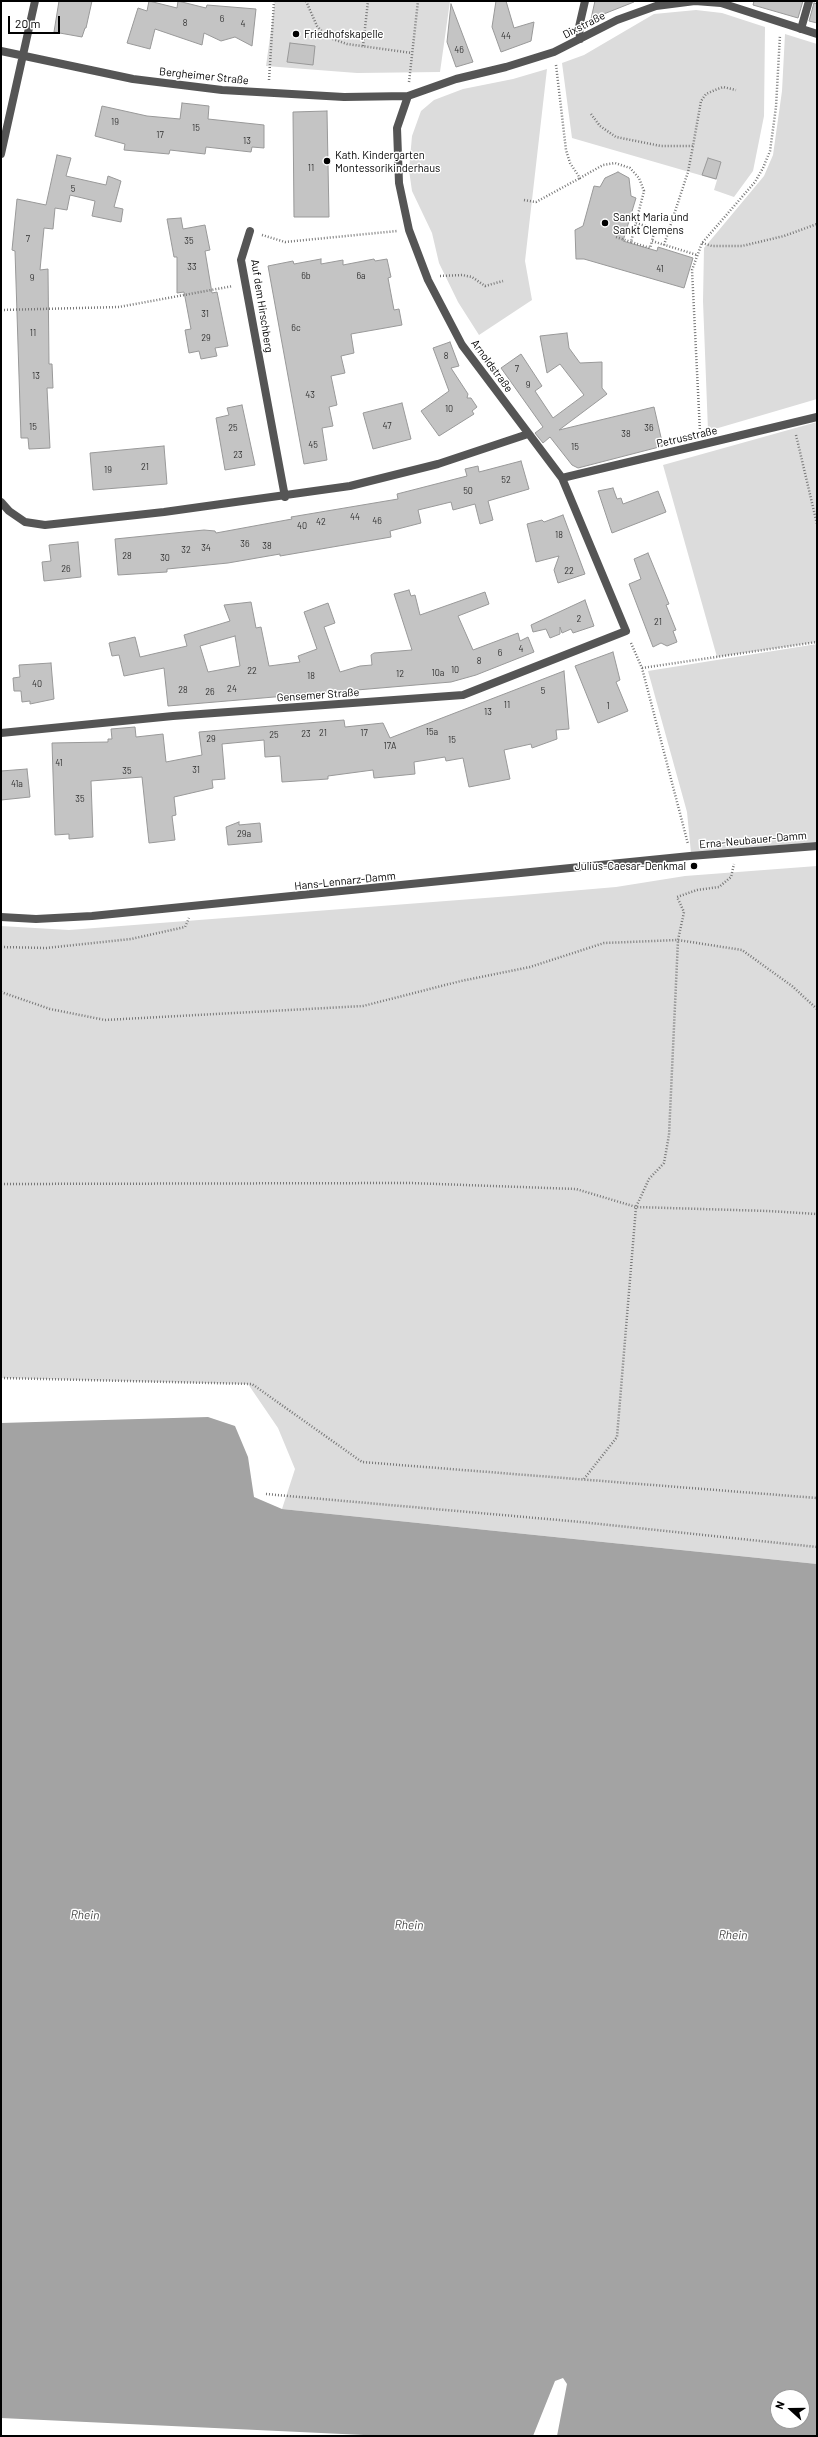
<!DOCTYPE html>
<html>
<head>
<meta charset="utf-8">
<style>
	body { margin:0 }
	#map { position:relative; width:818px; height:2437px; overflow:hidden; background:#fff; font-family:Barlow,sans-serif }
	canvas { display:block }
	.frame { position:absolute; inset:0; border:2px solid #000; pointer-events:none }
	.north { position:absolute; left:770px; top:2389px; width:40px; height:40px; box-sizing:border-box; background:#fff; border:1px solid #999; border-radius:50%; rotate:291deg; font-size:11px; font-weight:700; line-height:16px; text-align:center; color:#000 }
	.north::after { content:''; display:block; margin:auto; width:14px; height:18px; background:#000; clip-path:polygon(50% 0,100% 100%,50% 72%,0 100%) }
	.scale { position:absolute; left:8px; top:16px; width:52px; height:18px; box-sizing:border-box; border:2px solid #000; border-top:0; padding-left:5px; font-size:12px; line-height:14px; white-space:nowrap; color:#000; -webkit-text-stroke:3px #fff; paint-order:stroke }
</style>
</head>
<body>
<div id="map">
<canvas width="818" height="2437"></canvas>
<div class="frame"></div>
<div class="north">N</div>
<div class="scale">20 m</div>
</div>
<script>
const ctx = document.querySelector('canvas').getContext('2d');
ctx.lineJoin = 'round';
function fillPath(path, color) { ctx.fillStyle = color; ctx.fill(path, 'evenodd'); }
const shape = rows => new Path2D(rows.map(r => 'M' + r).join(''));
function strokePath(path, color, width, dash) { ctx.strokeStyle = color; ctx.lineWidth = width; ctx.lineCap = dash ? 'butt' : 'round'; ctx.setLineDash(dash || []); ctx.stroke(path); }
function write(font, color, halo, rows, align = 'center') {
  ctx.font = font + ' Barlow,sans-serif'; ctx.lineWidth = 3; ctx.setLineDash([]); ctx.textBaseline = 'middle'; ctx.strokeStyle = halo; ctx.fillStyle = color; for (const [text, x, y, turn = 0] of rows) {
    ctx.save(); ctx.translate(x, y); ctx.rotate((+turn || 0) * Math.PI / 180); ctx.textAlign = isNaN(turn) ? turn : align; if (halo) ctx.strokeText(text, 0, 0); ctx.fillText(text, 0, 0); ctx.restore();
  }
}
const green = shape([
	[275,1,450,1,440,72,357,73,266,66],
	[696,10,722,13,765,27,764,116,753,171,734,197,714,190,717,180,572,138,562,63,584,55,654,14],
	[785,34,817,44,817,399,708,431,703,301,704,248,764,176,773,155,782,91],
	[547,69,525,261,532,300,479,335,458,302,439,263,432,233,412,191,409,170,412,136,421,111,434,100,463,89,513,79],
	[817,422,817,642,717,657,663,465],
	[817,644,817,842,691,853,687,812,648,671],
	[817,866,817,1564,282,1509,295,1469,278,1428,248,1384,1,1378,1,926,69,930,511,896,616,887,685,876]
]);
const water = shape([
	[208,1417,235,1426,248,1457,254,1497,282,1509,817,1564,817,2436,557,2436,567,2384,563,2378,555,2381,533,2436,385,2436,1,2418,1,1423],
	[778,2397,802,2397,802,2421,778,2421]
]);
const building = shape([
	[59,1,92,1,86,28,85,28,82,37,54,32,59,1],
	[149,1,177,8,178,1,206,8,207,5,256,9,252,46,235,37,221,41,204,33,202,45,155,29,150,49,127,43,138,8,147,11,149,1],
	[496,1,506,1,514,28,534,22,531,41,501,52,492,27,496,1],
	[595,1,634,1,634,2,591,19,595,1],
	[754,1,803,1,798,18,753,5,754,1],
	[814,3,817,4,817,23,809,21,814,3],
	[451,4,473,62,456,67,447,42,451,4],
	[290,43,315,46,313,65,287,62,290,43],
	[182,103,209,106,208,119,264,125,264,148,252,147,251,152,206,147,205,154,170,150,169,154,124,150,125,144,95,136,102,106,147,116,180,119,182,103],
	[327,111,329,217,294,217,293,112,327,111],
	[57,155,71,158,66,176,106,185,108,176,121,181,114,207,123,209,121,222,92,216,95,201,70,195,67,210,55,208,53,229,44,228,40,270,48,269,49,364,52,364,53,388,47,388,50,448,29,449,28,438,21,438,15,251,12,250,17,199,46,205,57,155],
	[708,158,721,162,716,179,702,175,708,158],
	[618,172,629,178,631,196,636,198,623,241,657,251,658,247,693,258,684,288,584,259,576,259,575,230,583,226,594,186,600,187,605,178,618,172],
	[181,218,183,229,205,225,210,250,205,251,212,293,217,292,228,346,215,348,217,356,201,359,199,351,189,353,185,330,191,329,184,292,177,293,177,257,174,257,167,219,181,218],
	[321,259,321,264,343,260,343,265,374,259,375,261,387,259,391,277,388,278,394,310,399,309,402,325,351,334,354,353,341,356,345,373,331,376,337,405,329,407,333,426,322,428,327,460,304,464,268,266,293,261,294,264,321,259],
	[567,333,569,348,580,363,602,362,602,388,607,394,559,430,654,407,663,446,578,468,572,465,550,437,543,443,535,433,543,427,501,368,521,354,542,386,535,391,553,418,584,395,560,364,547,373,540,336,567,333],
	[450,342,459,366,451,368,468,394,467,398,471,398,477,407,472,411,474,414,439,436,421,411,449,391,433,348,450,342],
	[402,403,411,439,373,449,363,413,402,403],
	[242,405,255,465,225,470,216,418,229,415,227,408,242,405],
	[164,446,167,484,93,490,90,453,164,446],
	[521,461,529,489,488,501,493,520,480,524,475,504,453,510,451,502,418,510,421,523,390,531,391,537,280,556,280,554,228,563,167,569,167,572,118,575,115,539,204,530,215,531,216,533,292,519,291,517,398,499,397,494,467,476,465,469,478,466,479,472,521,461],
	[613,488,617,499,621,498,623,504,658,491,666,512,612,533,598,491,613,488],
	[563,515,585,574,558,583,554,570,559,556,536,562,527,524,542,520,544,522,563,515],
	[78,542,81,577,44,581,42,562,51,561,49,545,78,542],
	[648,553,669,604,666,605,676,630,673,631,677,642,667,646,661,643,653,647,629,584,641,579,634,559,648,553],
	[409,590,411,596,415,595,420,615,485,592,489,604,458,616,473,650,518,633,520,641,528,637,534,652,476,675,451,682,168,706,164,668,124,676,119,655,112,656,109,643,135,637,140,657,187,646,184,635,230,621,224,605,251,602,256,628,261,627,269,666,300,662,298,656,317,649,304,612,328,603,335,623,324,627,340,672,360,666,372,665,371,655,374,653,412,650,394,594,409,590],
	[235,636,240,666,208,672,200,646,235,636],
	[585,600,594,626,573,633,571,629,562,633,560,627,560,634,550,638,546,629,533,632,531,625,585,600],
	[613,652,620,680,616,682,628,711,598,723,575,666,613,652],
	[51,663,54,699,30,704,30,701,22,702,21,691,14,691,13,678,20,677,19,665,51,663],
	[564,671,569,729,556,730,557,739,532,748,531,744,504,750,510,779,469,787,463,758,446,761,445,757,414,762,415,774,374,778,373,770,328,776,328,779,282,782,280,756,265,757,264,740,222,744,225,779,212,780,213,788,174,797,176,815,172,816,175,840,149,843,142,777,91,781,93,837,69,839,69,834,55,835,52,743,108,742,108,739,112,739,111,729,135,727,136,737,163,734,166,762,202,755,199,732,344,720,345,727,383,723,390,738,564,671],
	[27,769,30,797,1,800,1,771,27,769],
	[239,822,239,825,260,823,262,842,228,845,226,827,239,822]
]);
const path = shape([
	[306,1,317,26,327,37,347,44,412,53],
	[363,46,368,1],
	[556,65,566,150,570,163,580,178,603,165,615,163,630,168,639,178,644,191,631,242,650,248,652,241,697,255],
	[269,80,274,1],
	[409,82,418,1],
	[591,114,600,126,616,137,661,146,693,146,701,101,706,94,715,90,723,87,736,90],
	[524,200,536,202,580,178],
	[636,223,655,229,652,241],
	[262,235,285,242,397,231],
	[616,237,631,242],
	[702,243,712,246,742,246,784,236,817,224],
	[664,245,688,172,693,146],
	[440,276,462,275,472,277,485,286,503,281],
	[1,310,119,307,233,286],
	[700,432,692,270,702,243,755,182,763,168,770,151,776,107,780,35],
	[796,435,817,524],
	[631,643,642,668,688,844],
	[642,668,817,642],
	[1,947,46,948,131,939,185,927,189,918],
	[1,992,50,1009,105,1020,363,1006,461,981,530,967,604,943,678,940,742,950,792,986,817,1009],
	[1,1184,410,1183,576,1189,636,1207,768,1211,817,1214],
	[1,1378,252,1384,362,1462,817,1498],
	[584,1479,617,1437,636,1207,649,1179,664,1163,669,1135,678,940,684,912,677,897,697,890,719,887,731,877,734,864],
	[266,1494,581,1522,817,1547]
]);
const lane = shape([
	[801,29,809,1],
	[1,917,36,919,92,916,690,856,817,846]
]);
const street = shape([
	[580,39,579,27,585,1],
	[1,51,133,79,222,90,344,97,408,96,456,79,506,67,554,52,617,20,656,6,695,1,721,3,817,34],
	[1,154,35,1],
	[250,231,241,260,285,497],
	[562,478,817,417],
	[1,502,9,511,25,522,45,525,164,512,350,486,438,464,528,434],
	[1,733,173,716,463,695,626,631,562,478,462,345,428,280,409,230,399,183,397,128,408,96]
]);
const markers = [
	[296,34,4,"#000"],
	[327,161,4,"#000"],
	[605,223,4,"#000"],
	[694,866,4,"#000"]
];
const numberNames = [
	["6",222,19],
	["8",185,23],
	["4",243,24],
	["44",506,36],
	["46",459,50],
	["19",115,122],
	["15",196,128],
	["17",160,135],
	["13",247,141],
	["11",311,168],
	["5",73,189],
	["7",28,239],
	["35",189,241],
	["33",192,267],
	["41",660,269],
	["6b",306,276],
	["6a",361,276],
	["9",32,278],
	["31",205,314],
	["6c",296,328],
	["11",33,333],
	["29",206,338],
	["8",446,356],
	["7",517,369],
	["13",36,376],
	["9",528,385],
	["43",310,395],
	["10",449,409],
	["47",387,426],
	["15",33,427],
	["25",233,428],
	["36",649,428],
	["38",626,434],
	["45",313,445],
	["15",575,447],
	["23",238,455],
	["21",145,467],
	["19",108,470],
	["52",506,480],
	["50",468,491],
	["44",355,517],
	["46",377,521],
	["42",321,522],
	["40",302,526],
	["18",559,535],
	["36",245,544],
	["38",267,546],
	["34",206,548],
	["32",186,550],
	["28",127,556],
	["30",165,558],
	["26",66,569],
	["22",569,571],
	["2",579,619],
	["21",658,622],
	["4",521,649],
	["6",500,653],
	["8",479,661],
	["10",455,670],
	["22",252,671],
	["10a",438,673],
	["12",400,674],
	["18",311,676],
	["40",37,684],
	["24",232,689],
	["28",183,690],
	["5",543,691],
	["26",210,692],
	["11",507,705],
	["1",608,706],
	["13",488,712],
	["15a",432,732],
	["21",323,733],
	["17",364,733],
	["23",306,734],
	["25",274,735],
	["29",211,739],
	["15",452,740],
	["17A",390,746],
	["41",59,763],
	["31",196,770],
	["35",127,771],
	["41a",17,784],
	["35",80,799],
	["29a",244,834]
];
const streetNames = [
	["Dixstraße",584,25,-27],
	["Bergheimer Straße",204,76,6],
	["Auf dem Hirschberg",262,306,81],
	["Arnoldstraße",492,366,54],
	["Petrusstraße",687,437,-13],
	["Gensemer Straße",318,695,-4],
	["Erna-Neubauer-Damm",753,840,-5],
	["Hans-Lennarz-Damm",345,881,-6]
];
const poiNames = [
	["Friedhofskapelle",304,34],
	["Kath. Kindergarten",335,155],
	["Montessorikinderhaus",335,168],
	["Sankt Maria und",613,217],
	["Sankt Clemens",613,230],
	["Julius-Caesar-Denkmal",686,866,"right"]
];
const waterNames = [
	["Rhein",85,1915,2],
	["Rhein",409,1925,2],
	["Rhein",733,1935,2]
];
fillPath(green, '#dcdcdc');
fillPath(water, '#a3a3a3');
fillPath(building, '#c4c4c4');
strokePath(building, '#999', 1);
strokePath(path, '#777', 2.5, [1, 2]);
strokePath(lane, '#555', 8);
strokePath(street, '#555', 8);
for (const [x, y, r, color] of markers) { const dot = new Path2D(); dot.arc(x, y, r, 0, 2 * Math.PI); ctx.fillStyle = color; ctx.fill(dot); strokePath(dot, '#fff', 1.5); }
write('9px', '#313131', null, numberNames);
write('11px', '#000', '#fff', streetNames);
write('11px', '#000', '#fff', poiNames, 'left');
write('italic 12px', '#444', '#fff', waterNames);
</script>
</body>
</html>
